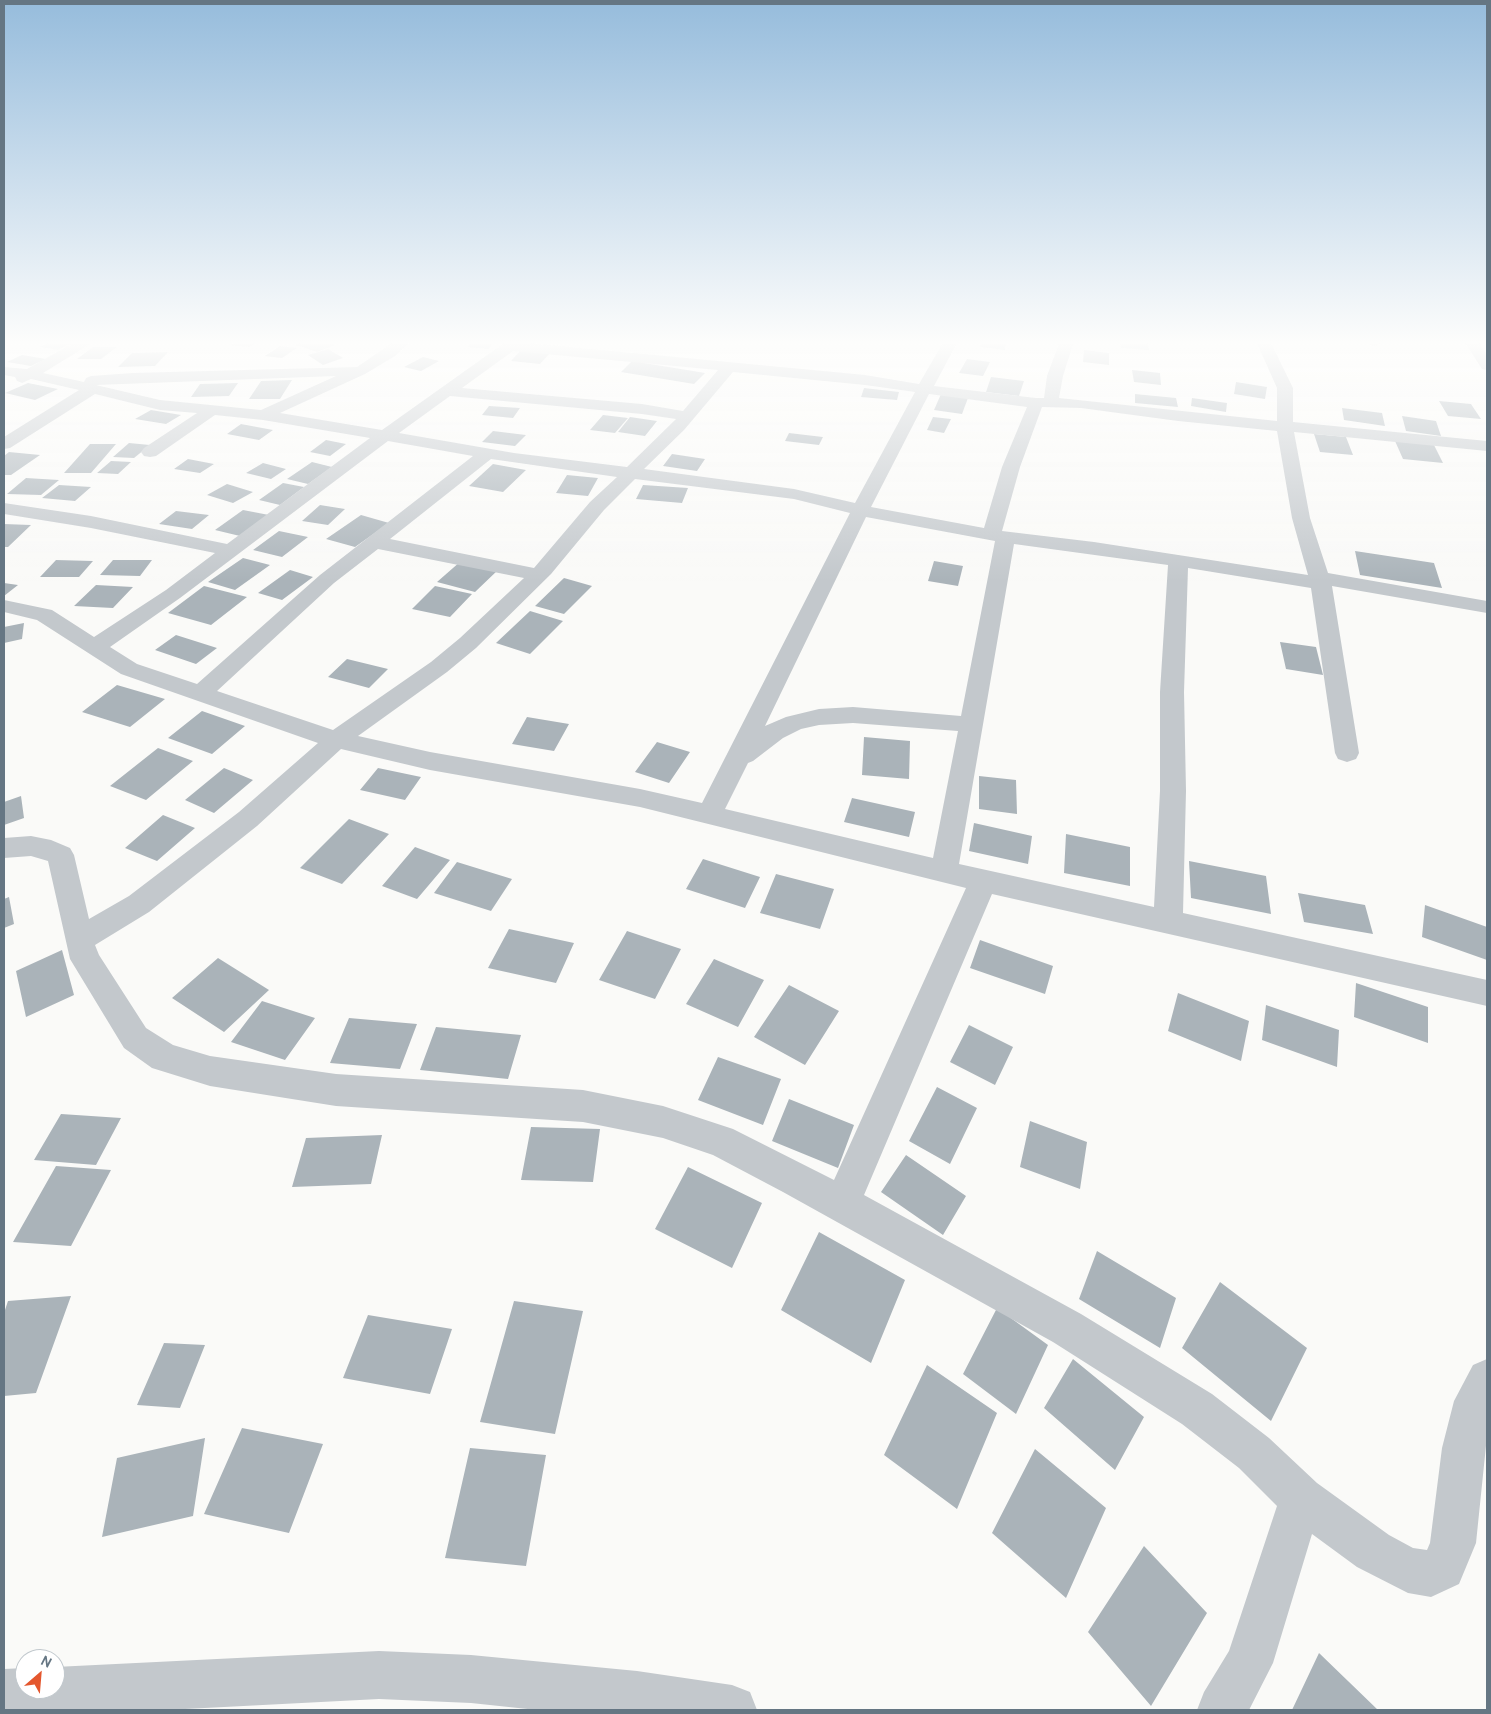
<!DOCTYPE html>
<html>
<head>
<meta charset="utf-8">
<style>
	body { margin:0 }
	#map { position:relative; width:1491px; height:1714px; overflow:hidden; background:#fafaf8; font-family:Cabin,sans-serif }
	canvas { display:block }
	.frame { position:absolute; inset:0; border:5px solid #657683; pointer-events:none }
	.north { position:absolute; left:15px; top:1649px; width:50px; height:50px; box-sizing:border-box; background:#fff; border:1px solid #c1c8cd; border-radius:50%; rotate:27deg; font-size:14px; font-weight:700; line-height:20px; text-align:center; color:#657683 }
	.north::after { content:''; display:block; margin:auto; width:18px; height:22px; background:#e4572e; clip-path:polygon(50% 0,100% 100%,50% 72%,0 100%) }
</style>
</head>
<body>
<div id="map">
<canvas width="1491" height="1714"></canvas>
<div class="frame"></div>
<div class="north">N</div>
</div>
<script>
const ctx = document.querySelector('canvas').getContext('2d');
ctx.lineJoin = 'round';
function fillPath(path, color) { ctx.fillStyle = color; ctx.fill(path, 'evenodd'); }
const shape = rows => new Path2D(rows.map(r => 'M' + r).join(''));
const building = shape([
	[53,341,76,341,58,350,40,347],
	[236,341,257,341,249,347,231,345],
	[306,341,323,341,335,345,317,352,296,345],
	[473,341,495,341,488,349,467,347],
	[982,341,1006,341,1005,350,980,347],
	[1119,341,1147,342,1149,350,1121,348],
	[280,346,297,348,282,358,265,356],
	[93,347,117,347,101,359,77,359],
	[328,349,343,358,323,365,308,355],
	[521,350,550,353,540,364,511,361],
	[1084,350,1109,353,1109,365,1083,362],
	[168,352,155,366,118,367,132,353],
	[22,355,46,359,31,366,7,362],
	[423,357,439,361,421,371,404,367],
	[967,359,990,362,983,376,959,373],
	[632,361,705,373,694,384,621,372],
	[1132,370,1160,373,1161,385,1134,382],
	[991,377,1024,381,1019,396,986,392],
	[292,380,280,399,249,399,261,381],
	[1236,382,1267,387,1265,399,1234,394],
	[28,383,58,389,35,400,5,393],
	[238,383,229,396,191,397,200,384],
	[864,388,899,392,897,400,861,397],
	[941,394,968,398,962,414,934,410],
	[1135,394,1176,398,1178,407,1135,403],
	[1192,398,1227,403,1226,412,1191,406],
	[1439,401,1471,404,1481,419,1448,416],
	[489,406,520,408,513,418,482,415],
	[1342,408,1382,413,1385,426,1344,420],
	[151,410,181,415,166,424,135,419],
	[603,415,628,418,615,433,590,430],
	[1402,416,1436,421,1441,436,1406,431],
	[630,417,657,421,645,436,618,432],
	[933,417,951,419,944,433,927,430],
	[241,424,273,430,259,440,227,434],
	[493,431,526,435,515,446,482,442],
	[789,433,823,437,819,445,785,441],
	[1314,434,1346,437,1353,455,1320,452],
	[326,440,346,444,330,456,310,452],
	[1395,441,1434,445,1443,463,1403,459],
	[129,443,150,445,134,458,113,457],
	[90,444,116,444,91,473,64,473],
	[9,452,40,455,11,475,4,475,4,456],
	[672,454,705,459,697,471,663,466],
	[188,459,214,464,200,473,174,469],
	[111,461,131,462,118,474,97,473],
	[312,462,332,467,308,484,287,479],
	[263,463,286,469,271,479,246,473],
	[493,464,526,470,503,492,469,486],
	[567,475,598,478,588,496,556,493],
	[26,478,59,480,41,495,7,494],
	[283,483,304,487,280,505,259,500],
	[227,484,253,492,233,503,207,495],
	[59,485,91,487,75,501,42,498],
	[643,485,688,488,682,503,636,499],
	[320,505,345,509,328,525,302,521],
	[243,510,269,515,240,536,215,530],
	[176,511,209,515,192,529,159,524],
	[361,515,389,523,355,547,326,539],
	[4,524,31,525,8,547,4,547],
	[279,531,308,537,282,557,253,550],
	[1355,551,1434,563,1442,588,1360,575],
	[243,558,270,565,235,590,208,582],
	[56,560,93,561,79,577,40,577],
	[113,560,152,560,140,576,100,575],
	[461,561,498,570,475,592,437,582],
	[934,561,963,566,958,586,928,581],
	[290,570,313,577,282,600,258,593],
	[564,578,592,586,564,614,535,606],
	[4,583,18,585,4,596],
	[96,585,133,587,113,608,74,606],
	[204,586,247,597,211,625,168,613],
	[435,586,472,594,450,617,412,609],
	[530,611,563,621,530,654,496,643],
	[24,623,22,639,4,643,4,627],
	[176,635,217,648,196,664,155,650],
	[1280,642,1316,647,1323,675,1286,669],
	[347,659,388,669,369,688,328,677],
	[117,685,165,699,130,727,82,712],
	[202,711,245,726,212,754,168,738],
	[527,717,569,724,554,751,512,744],
	[864,737,910,741,909,779,862,775],
	[657,742,690,752,669,783,635,772],
	[158,748,193,761,146,800,110,786],
	[224,768,253,780,214,813,185,800],
	[378,768,421,777,405,800,360,790],
	[979,776,1016,780,1017,814,979,809],
	[21,796,24,818,4,825,4,802],
	[852,798,915,812,909,837,844,822],
	[163,815,195,828,157,861,125,848],
	[349,819,389,834,342,884,300,868],
	[974,823,1032,836,1028,864,969,851],
	[1066,834,1130,847,1130,886,1064,873],
	[415,847,450,860,417,899,382,886],
	[703,859,760,877,745,908,686,889],
	[1189,861,1266,876,1271,914,1191,898],
	[457,862,512,879,491,911,434,893],
	[776,874,834,889,820,929,760,913],
	[1298,893,1365,905,1373,934,1304,922],
	[9,897,14,924,4,928,4,899],
	[1425,905,1487,927,1487,960,1422,937],
	[509,929,574,943,556,983,488,968],
	[627,931,681,949,655,999,599,980],
	[980,940,1053,966,1045,994,970,968],
	[62,950,74,995,26,1017,16,971],
	[218,958,269,990,224,1032,172,998],
	[714,959,764,980,738,1027,686,1004],
	[1356,983,1428,1007,1428,1043,1354,1017],
	[789,985,839,1011,805,1065,754,1037],
	[1178,993,1249,1021,1241,1061,1168,1031],
	[262,1001,315,1018,285,1060,231,1042],
	[1266,1005,1339,1030,1337,1067,1262,1040],
	[349,1018,417,1024,400,1069,330,1063],
	[969,1025,1013,1047,995,1085,950,1062],
	[436,1027,521,1035,508,1079,420,1070],
	[718,1057,781,1079,763,1125,698,1100],
	[937,1087,977,1108,950,1164,909,1141],
	[789,1099,854,1125,838,1168,772,1141],
	[61,1114,121,1118,96,1165,34,1160],
	[1030,1121,1087,1142,1080,1189,1020,1167],
	[531,1127,600,1129,593,1182,521,1180],
	[382,1135,371,1184,292,1187,306,1138],
	[906,1155,966,1196,943,1235,881,1192],
	[56,1166,111,1170,71,1246,13,1242],
	[688,1167,762,1203,732,1268,655,1229],
	[819,1232,905,1280,871,1363,781,1310],
	[1097,1251,1176,1298,1160,1348,1079,1299],
	[1220,1282,1307,1348,1271,1421,1182,1348],
	[71,1296,36,1393,4,1396,4,1313,8,1301],
	[514,1301,583,1311,555,1434,480,1422],
	[997,1308,1048,1345,1016,1414,963,1374],
	[368,1315,452,1329,430,1394,343,1378],
	[164,1343,205,1345,180,1408,137,1405],
	[1073,1359,1144,1417,1115,1470,1044,1408],
	[927,1365,997,1413,957,1509,884,1455],
	[242,1428,323,1444,289,1533,204,1514],
	[205,1438,193,1516,102,1537,117,1458],
	[470,1448,546,1455,526,1566,445,1558],
	[1035,1449,1106,1508,1066,1598,992,1533],
	[1144,1546,1207,1613,1151,1706,1088,1632],
	[1319,1653,1378,1710,1292,1710]
]);
const minor = shape([
	[77,341,95,341,43,373,84,382,86,378,91,376,133,373,357,367,395,341,411,341,395,356,365,374,280,413,382,430,507,341,865,375,919,384,944,341,958,341,934,386,1036,398,1044,398,1047,376,1060,341,1074,341,1063,376,1059,398,1277,421,1277,388,1256,341,1270,341,1293,388,1293,422,1487,441,1487,451,1294,432,1310,518,1328,573,1487,601,1487,613,1332,586,1359,753,1356,759,1347,762,1338,759,1335,753,1311,588,1188,568,1184,692,1186,791,1183,913,1487,980,1487,1006,992,894,864,1195,1081,1314,1212,1394,1269,1438,1317,1483,1389,1535,1413,1548,1427,1550,1430,1543,1442,1448,1454,1401,1473,1365,1487,1359,1487,1436,1476,1543,1459,1584,1431,1597,1408,1593,1357,1567,1312,1534,1273,1663,1249,1710,1197,1710,1204,1692,1229,1651,1277,1506,1239,1468,1182,1424,1053,1342,783,1192,713,1155,663,1138,583,1122,336,1106,210,1086,152,1068,124,1048,70,959,48,861,31,856,4,858,4,838,31,836,51,840,70,848,74,855,89,919,129,896,239,812,318,743,121,674,37,620,4,612,4,600,52,610,94,637,166,590,215,553,91,528,4,514,4,503,91,516,227,544,370,438,263,420,215,415,156,456,150,457,144,456,141,452,144,448,197,413,160,410,95,394,10,448,4,449,4,437,79,390,31,379,22,383,17,381,15,377,4,375,4,367,27,369,77,341],
	[513,351,718,370,683,411,642,404,462,388,513,351],
	[733,372,865,385,915,392,855,503,794,489,644,469,684,430,733,372],
	[336,376,261,410,160,400,96,385,336,376],
	[929,394,1027,407,1002,467,984,528,871,507,929,394],
	[450,396,642,414,676,419,627,467,514,453,399,433,450,396],
	[1042,407,1081,408,1178,421,1277,431,1292,518,1308,575,1094,542,1002,531,1020,467,1042,407],
	[388,441,473,456,320,575,197,684,137,664,110,647,180,598,388,441],
	[491,459,617,477,590,502,534,568,390,539,491,459],
	[635,479,794,499,850,513,702,803,640,789,430,752,358,736,447,672,476,648,551,574,604,510,635,479],
	[866,517,995,541,961,716,853,707,819,709,786,717,765,726,866,517],
	[1014,544,1168,565,1160,692,1160,791,1154,907,959,864,1014,544],
	[378,549,524,578,460,638,431,662,333,730,217,691,334,583,378,549],
	[853,723,958,731,933,858,725,809,748,763,753,761,783,738,801,729,819,725,853,723],
	[341,749,430,770,640,807,966,888,834,1180,733,1129,663,1106,583,1090,336,1074,210,1056,173,1045,146,1028,99,955,95,945,149,912,257,826,341,749],
	[1368,341,1382,341,1382,342,1375,346,1370,345,1368,341],
	[1464,341,1478,341,1487,355,1487,370,1482,369,1464,341],
	[379,1651,471,1655,637,1671,732,1685,750,1692,757,1710,537,1710,471,1703,379,1699,166,1710,4,1710,4,1669,25,1668,25,1689,55,1689,55,1667,379,1651]
]);
fillPath(building, '#aab3b9');
fillPath(minor, '#c3c8cc');
const sky = ctx.createLinearGradient(0, 0, 0, 581);
sky.addColorStop(0, '#96bcdc');
sky.addColorStop(0.59, '#fdfdfc');
sky.addColorStop(1, '#fdfdfc00');
ctx.fillStyle = sky;
ctx.fillRect(0, 0, 1491, 581);
</script>
</body>
</html>
